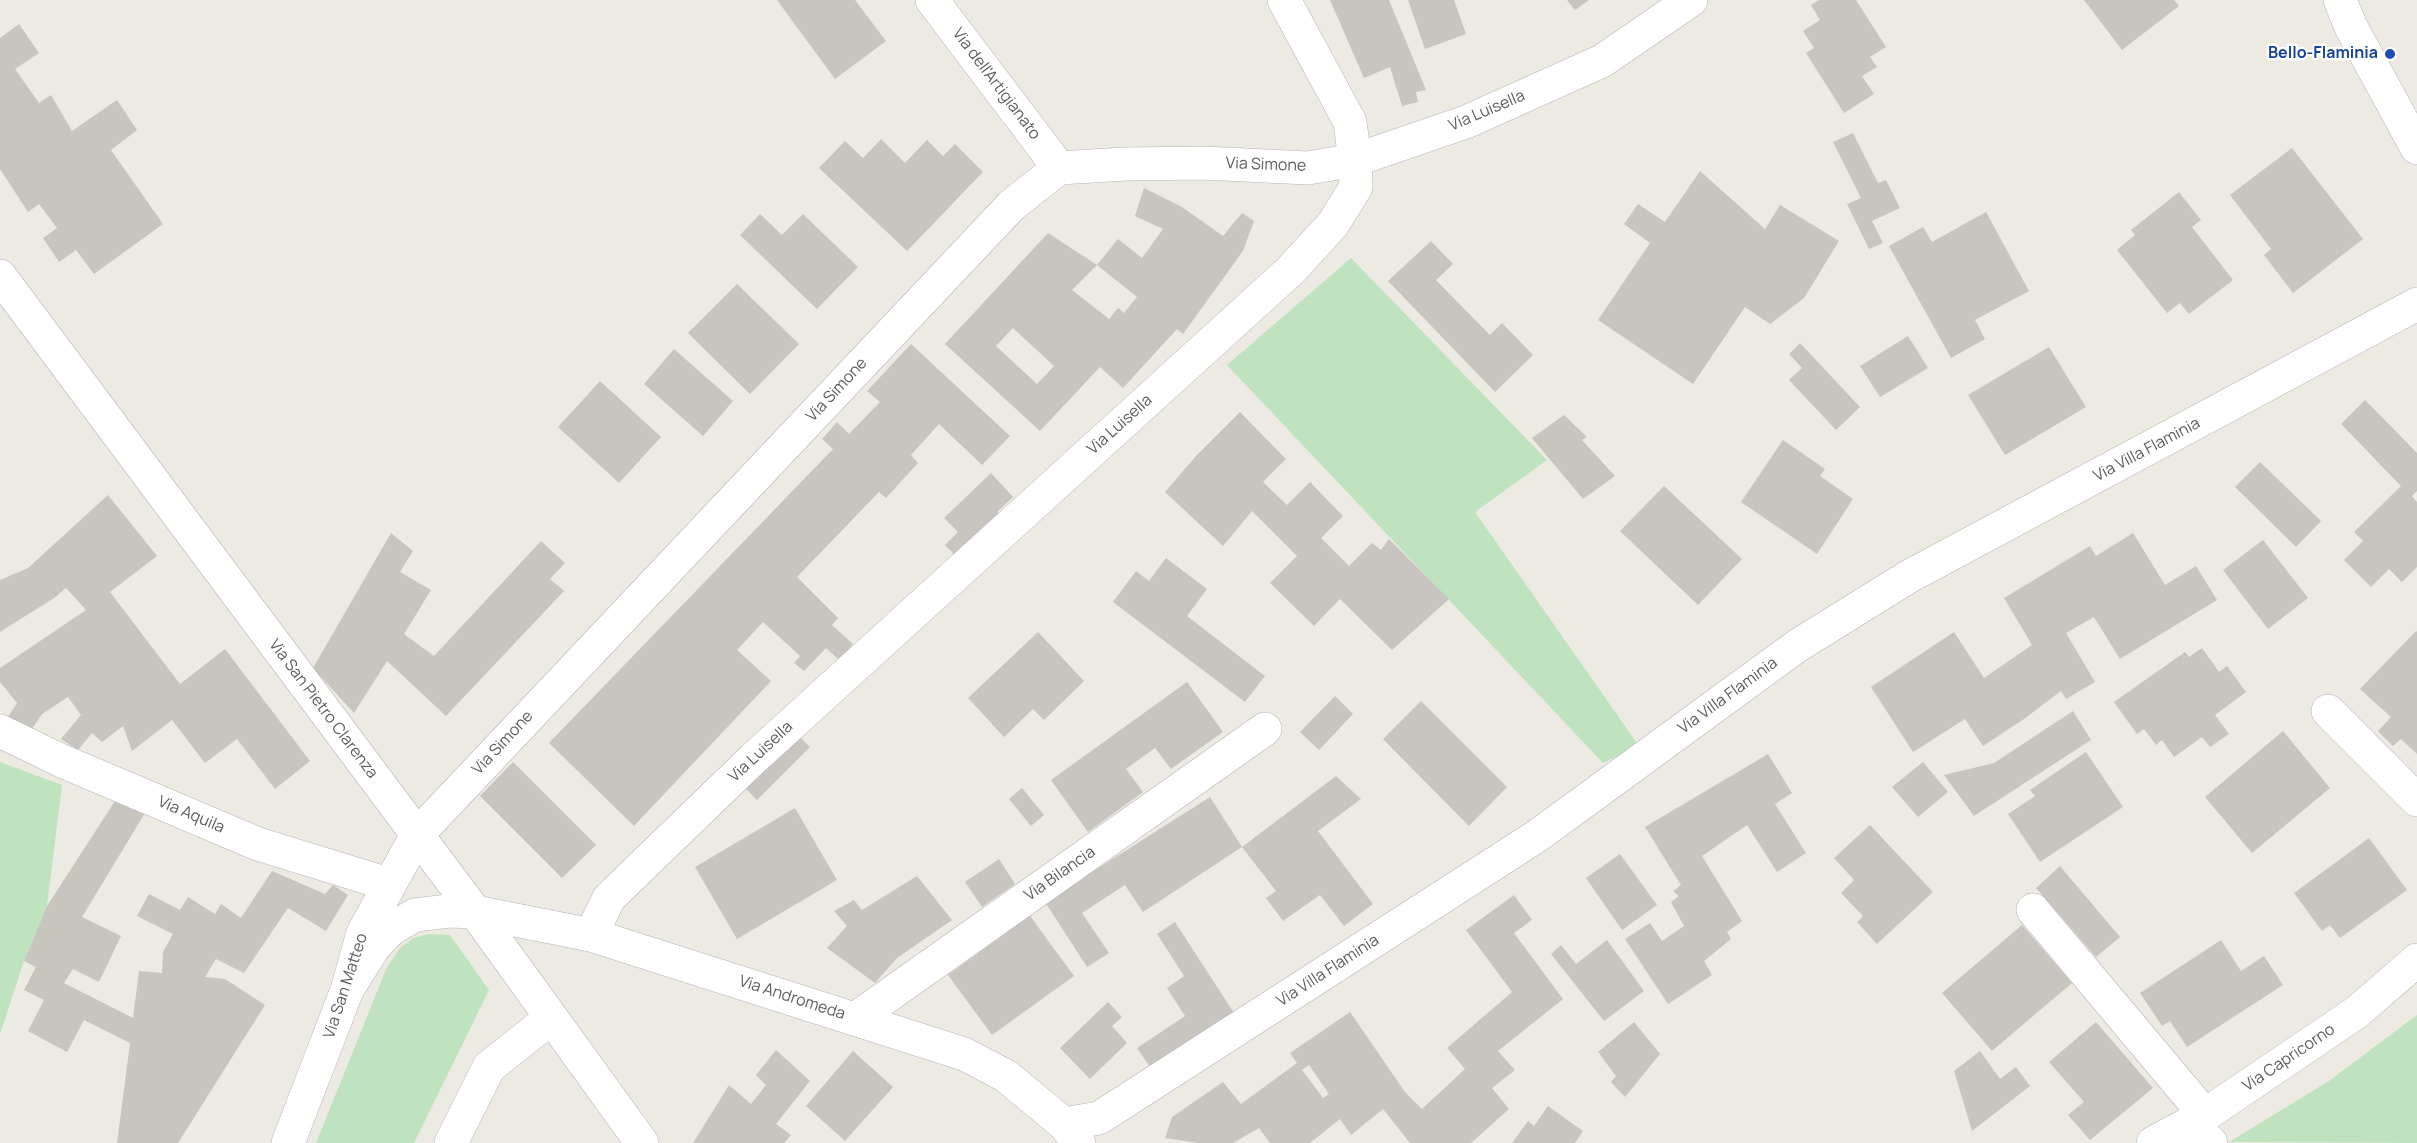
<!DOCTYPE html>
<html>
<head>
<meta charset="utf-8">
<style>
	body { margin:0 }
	canvas { display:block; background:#eceae2 }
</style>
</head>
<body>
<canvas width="2417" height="1143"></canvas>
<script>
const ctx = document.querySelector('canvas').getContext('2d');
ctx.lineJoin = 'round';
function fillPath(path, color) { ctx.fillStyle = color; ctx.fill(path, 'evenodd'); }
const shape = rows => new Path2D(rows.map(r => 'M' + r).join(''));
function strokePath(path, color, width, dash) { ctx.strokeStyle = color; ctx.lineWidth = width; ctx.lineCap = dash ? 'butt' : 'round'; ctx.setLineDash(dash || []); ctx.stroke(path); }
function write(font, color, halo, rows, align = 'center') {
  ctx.font = font + ' Manrope,sans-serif'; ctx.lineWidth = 4.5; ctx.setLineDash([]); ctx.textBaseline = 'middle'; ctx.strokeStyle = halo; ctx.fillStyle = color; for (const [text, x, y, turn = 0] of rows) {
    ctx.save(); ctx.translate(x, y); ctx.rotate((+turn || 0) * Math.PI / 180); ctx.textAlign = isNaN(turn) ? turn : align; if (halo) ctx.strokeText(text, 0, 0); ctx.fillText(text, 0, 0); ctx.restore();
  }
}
const green = shape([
	[1351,258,1547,460,1475,512,1639,746,1603,763,1227,365],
	[0,762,62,785,47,906,24,961,0,1034],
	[429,934,450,935,489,990,414,1143,316,1143,387,967,400,948,413,938],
	[2417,1015,2417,1143,2229,1142,2329,1081]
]);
const building = shape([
	[777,0,855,0,886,41,835,79],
	[1330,0,1389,0,1426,90,1416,92,1418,102,1402,106,1390,67,1364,78],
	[1408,0,1454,0,1466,34,1425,49],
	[1567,0,1589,0,1575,10],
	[1819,0,1856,0,1886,47,1870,57,1877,67,1862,76,1874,94,1844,113,1806,53,1814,48,1803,31,1820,20,1811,5],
	[2084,0,2174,0,2179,6,2122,50],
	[19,24,39,53,15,69,39,103,51,95,72,131,117,100,137,130,111,150,163,224,94,274,76,250,59,262,43,238,57,228,39,204,28,212,0,169,0,38],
	[1853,133,1878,183,1886,180,1900,208,1872,221,1883,243,1869,249,1847,204,1861,198,1833,142],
	[881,139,905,163,927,140,943,156,955,144,983,172,907,251,819,168,845,141,863,158],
	[2292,148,2363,239,2293,293,2264,255,2271,249,2230,195],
	[1700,171,1765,229,1780,205,1839,241,1804,298,1770,324,1745,307,1693,384,1598,320,1650,243,1624,224,1638,204,1665,222],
	[1144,188,1182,207,1223,236,1242,213,1254,221,1243,251,1183,334,1177,329,1123,388,1100,367,1040,431,945,344,1048,233,1097,265,1118,239,1142,258,1163,229,1135,216],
	[1097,265,1137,297,1124,313,1118,308,1109,319,1072,290],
	[1013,328,1054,366,1037,384,996,346],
	[2179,192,2201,220,2192,227,2233,280,2189,314,2180,303,2167,313,2117,250,2135,235,2131,230],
	[1986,212,2029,291,1975,320,1985,339,1951,358,1889,246,1923,227,1932,242],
	[760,214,782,235,803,214,858,267,817,309,740,235],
	[1431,241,1453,264,1436,280,1490,335,1502,323,1533,355,1495,392,1388,281],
	[737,284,799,344,750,394,688,333],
	[1908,336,1928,368,1880,397,1860,366],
	[1800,343,1860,407,1836,430,1789,380,1802,368,1789,354],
	[911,344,1010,436,982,465,939,424,911,455,918,463,886,498,879,492,797,577,838,618,832,625,853,644,839,660,826,648,804,671,794,663,800,656,763,622,737,650,771,681,634,826,549,743,833,449,822,439,837,422,849,434,880,402,867,391],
	[2049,347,2086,407,2005,455,1968,395],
	[674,349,733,401,703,436,644,384],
	[600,381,661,437,619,483,558,427],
	[2365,400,2417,453,2417,491,2412,496,2417,502,2417,567,2402,582,2389,569,2371,587,2344,560,2363,541,2354,532,2401,486,2341,424],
	[1240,412,1286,459,1263,482,1287,505,1310,482,1343,516,1321,538,1349,566,1372,543,1381,550,1389,539,1449,599,1392,650,1340,599,1314,626,1270,583,1297,556,1252,511,1223,546,1165,492,1196,456],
	[1564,415,1587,437,1582,440,1615,476,1583,499,1532,438],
	[1783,440,1825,469,1820,476,1853,499,1817,554,1741,502],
	[2260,462,2321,521,2296,547,2235,487],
	[991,473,1013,497,997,512,1001,515,957,557,945,545,958,532,944,518],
	[1664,486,1742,559,1698,605,1620,531],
	[108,495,157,556,110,592,180,684,225,649,310,761,275,789,237,739,205,763,172,720,132,751,123,726,102,742,92,733,78,750,61,739,81,715,68,697,42,714,32,729,8,717,17,703,0,682,0,668,86,610,66,588,54,598,0,632,0,580,28,568],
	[391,533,413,551,400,572,431,590,404,634,434,656,541,541,565,563,550,579,564,591,446,716,387,661,354,713,313,668],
	[2133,533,2165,585,2196,566,2217,600,2120,659,2094,617,2066,633,2095,682,2066,699,2061,691,2024,719,1983,746,1965,719,1913,752,1871,687,1954,632,1984,678,2032,645,2004,598,2090,546,2096,556],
	[2263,540,2308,598,2268,629,2223,570],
	[1166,558,1207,589,1187,616,1265,676,1245,702,1113,602,1136,571,1149,581],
	[2416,631,2417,632,2417,754,2401,739,2393,746,2378,731,2391,717,2360,689],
	[1038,632,1084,681,1044,720,1033,709,1004,737,968,698],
	[2202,648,2219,672,2227,666,2246,692,2215,715,2229,734,2210,747,2202,737,2174,757,2162,740,2156,745,2144,729,2137,734,2114,702,2185,652,2189,657],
	[1187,682,1223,732,1171,769,1155,748,1126,769,1143,792,1088,832,1051,780],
	[1335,696,1353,714,1319,750,1300,732],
	[1421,701,1507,787,1469,826,1383,739],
	[2073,711,2091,740,1974,816,1944,775,1994,763],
	[2283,731,2330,788,2252,853,2205,797],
	[795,732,810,747,757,800,742,785],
	[2086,752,2123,807,2040,862,2008,814,2035,796,2030,790],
	[1768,754,1792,793,1775,804,1806,853,1777,872,1747,825,1702,856,1742,921,1727,932,1731,939,1704,961,1712,975,1668,1004,1625,939,1650,923,1662,941,1684,926,1671,902,1679,896,1673,891,1681,885,1645,827],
	[513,762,596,845,562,878,480,796],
	[1923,762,1948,792,1918,817,1892,787],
	[1336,776,1361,799,1318,831,1373,904,1344,926,1320,895,1283,921,1266,898,1276,891,1242,847],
	[1022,788,1044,815,1031,826,1009,799],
	[1210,797,1242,847,1143,912,1125,885,1082,913,1109,953,1087,967,1045,902],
	[115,801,145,813,82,917,121,936,99,982,73,969,64,983,133,1018,139,971,162,973,163,952,173,934,137,916,149,894,180,910,188,897,215,914,221,904,241,918,272,871,325,894,333,885,348,895,326,931,288,908,244,973,216,959,205,977,225,979,265,1005,178,1143,117,1143,130,1043,84,1020,67,1052,28,1031,44,1000,24,990,36,967,24,961,47,906],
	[795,808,837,880,737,939,695,867],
	[1870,825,1933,892,1877,944,1857,922,1863,916,1841,893,1854,880,1834,858],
	[2369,838,2407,890,2340,938,2330,925,2322,931,2294,893],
	[1620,854,1657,905,1622,930,1586,878],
	[999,859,1015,884,982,907,965,882],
	[2060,866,2120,937,2096,957,2036,888],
	[917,876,952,920,897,958,875,983,827,948,847,926,834,911,854,900,862,910],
	[1514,895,1532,920,1514,933,1563,999,1498,1051,1515,1070,1492,1088,1509,1109,1471,1143,1410,1143,1383,1109,1351,1135,1340,1119,1310,1143,1270,1143,1259,1128,1233,1143,1198,1143,1165,1138,1172,1117,1223,1082,1241,1104,1297,1063,1290,1053,1350,1012,1405,1092,1422,1109,1465,1069,1447,1048,1512,992,1466,930],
	[1309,1065,1329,1094,1323,1098,1302,1070],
	[1025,909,1074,976,992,1035,948,975,1009,931,1004,924],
	[1175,922,1234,1013,1150,1067,1137,1048,1185,1016,1167,988,1184,976,1157,934],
	[2022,925,2072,983,1992,1051,1942,993],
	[1607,940,1644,991,1604,1021,1551,954,1561,945,1576,964],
	[2221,940,2241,971,2264,956,2283,985,2187,1047,2170,1021,2162,1026,2140,993],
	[1108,1002,1122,1017,1112,1026,1127,1043,1090,1079,1060,1048],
	[1634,1022,1660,1054,1625,1097,1611,1082,1616,1076,1598,1052],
	[2096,1022,2153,1088,2090,1140,2068,1115,2084,1102,2049,1062],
	[776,1050,810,1081,776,1124,791,1135,784,1143,693,1143,729,1085,751,1104,766,1085,756,1075],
	[853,1051,893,1087,845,1141,806,1106],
	[1980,1051,2000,1079,2016,1067,2030,1086,1972,1131,1954,1071],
	[1548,1106,1583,1131,1575,1143,1512,1143,1528,1121,1534,1126]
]);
const street = shape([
	[932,0,1059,168],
	[2328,711,2417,800],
	[0,731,62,761,258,844,388,884],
	[417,835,1012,205,1059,168,1125,164,1203,163,1308,168,1355,160,1466,122,1602,61,1691,0],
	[2033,910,2205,1115],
	[591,935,609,898,754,758,1291,270,1333,224,1356,187,1355,160,1350,122,1284,0],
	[855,1019,1265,729],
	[1064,1124,1099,1118,1537,836,1797,646,1908,577,2417,304],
	[2191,1124,2211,1143]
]);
const secondary = shape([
	[2340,0,2351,27,2417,148],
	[0,276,475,912,642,1143],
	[347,990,374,947,391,929,415,915,449,911,475,912,591,935,964,1054,1006,1076,1064,1124,1079,1143],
	[288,1143,347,990,363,933,417,835],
	[451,1143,489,1067,551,1018],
	[2153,1143,2205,1115,2357,1012,2417,960]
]);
const markers = [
	[2390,54,6,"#1a4fb4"]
];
const transitNames = [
	["Bello-Flaminia",2378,54]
];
const streetNames = [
	["Via dell'Artigianato",996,84,53],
	["Via Luisella",1487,111,-23],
	["Via Simone",1266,165,2],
	["Via Simone",837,390,-47],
	["Via Luisella",1120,425,-42],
	["Via Villa Flaminia",2147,450,-28],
	["Via Villa Flaminia",1728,696,-36],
	["Via San Pietro Clarenza",323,709,53],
	["Via Simone",503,743,-47],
	["Via Luisella",761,752,-43],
	["Via Aquila",191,815,23],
	["Via Bilancia",1060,874,-35],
	["Via Villa Flaminia",1328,971,-33],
	["Via San Matteo",346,986,-72],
	["Via Andromeda",792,998,18],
	["Via Capricorno",2289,1058,-34]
];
fillPath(green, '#c0e3bf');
fillPath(building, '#c8c4bf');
strokePath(street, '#b3b5b9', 34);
strokePath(secondary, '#b1b5b9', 34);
strokePath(street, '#fff', 33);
strokePath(secondary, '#fff', 33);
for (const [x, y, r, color] of markers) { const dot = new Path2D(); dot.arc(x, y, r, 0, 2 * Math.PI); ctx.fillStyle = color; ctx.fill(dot); strokePath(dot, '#fff', 2); }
write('bold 16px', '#164399', '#fff', transitNames, 'right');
write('16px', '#5a5e62', '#fff', streetNames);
</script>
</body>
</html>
